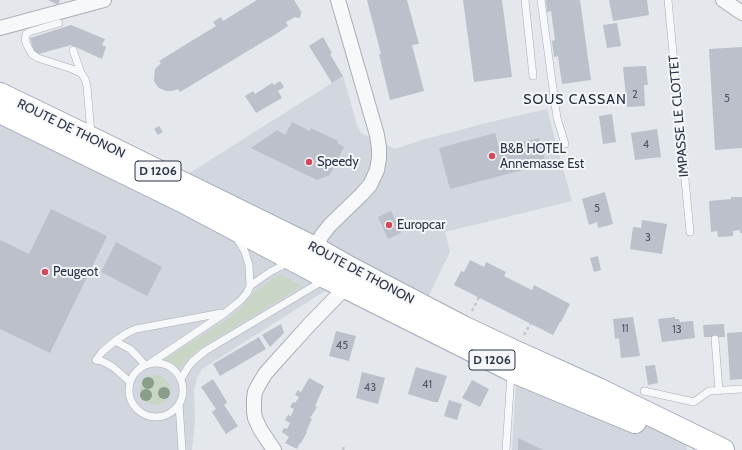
<!DOCTYPE html>
<html>
<head>
<meta charset="utf-8">
<style>
	body { margin:0 }
	canvas { display:block; background:#e4e7ec }
</style>
</head>
<body>
<canvas width="742" height="450"></canvas>
<script>
const ctx = document.querySelector('canvas').getContext('2d');
ctx.lineJoin = 'round';
function fillPath(path, color) { ctx.fillStyle = color; ctx.fill(path, 'evenodd'); }
const shape = rows => new Path2D(rows.map(r => 'M' + r).join(''));
function strokePath(path, color, width, dash) { ctx.strokeStyle = color; ctx.lineWidth = width; ctx.lineCap = dash ? 'butt' : 'round'; ctx.setLineDash(dash || []); ctx.stroke(path); }
function write(font, color, halo, rows, align = 'center') {
  ctx.font = font + ' Cabin,sans-serif'; ctx.lineWidth = 4; ctx.setLineDash([]); ctx.textBaseline = 'middle'; ctx.strokeStyle = halo; ctx.fillStyle = color; for (const [text, x, y, turn = 0] of rows) {
    ctx.save(); ctx.translate(x, y); ctx.rotate((+turn || 0) * Math.PI / 180); ctx.textAlign = isNaN(turn) ? turn : align; if (halo) ctx.strokeText(text, 0, 0); ctx.fillText(text, 0, 0); ctx.restore();
  }
}
const built = shape([
	[343,76,357,125,361,133,395,149,425,139,453,132,482,124,547,109,572,201,445,232,450,252,428,297,344,279,202,369,198,376,194,389,195,421,192,450,0,450,0,104,166,188],
	[517,365,686,440,687,450,512,450]
]);
const green = shape([
	[281,275,302,286,238,325,208,343,195,352,179,368,173,363,164,360,234,315,244,305,253,294,273,278],
	'140 390a15 15 0 1 1 30 0a15 15 0 1 1-30 0Z'
]);
const building = shape([
	[48,0,60,0,58,5],
	[257,0,294,0,302,13,301,13,300,18,298,18,295,17,286,22,288,26,276,34,180,92,178,89,172,91,166,91,159,88,157,86,154,81,154,78,155,69,161,63,159,61,216,26,213,22,221,17,223,21],
	[367,0,407,0,419,44,412,45,424,91,390,100,379,54,381,54],
	[463,0,502,0,512,77,474,82],
	[546,0,580,0,591,80,562,84,558,56,554,57,552,41,555,40,551,11,547,12],
	[609,0,647,0,649,15,613,21],
	[617,23,621,46,607,48,603,25],
	[71,25,105,39,102,45,106,47,102,59,71,45,35,55,30,38],
	[323,37,332,53,330,54,343,76,332,83,309,46],
	[742,47,742,148,715,150,709,49],
	[646,66,648,85,644,85,645,106,627,107,623,67],
	[280,81,284,87,278,91,282,98,256,113,245,96,253,91,255,94,272,83,274,85],
	[612,114,616,142,603,144,599,116],
	[292,122,310,131,311,128,338,141,337,143,344,147,330,175,317,180,251,148,277,130,285,135],
	[159,126,163,132,158,135,154,129],
	[657,129,661,157,635,160,631,133],
	[495,133,499,148,539,138,546,164,450,189,439,148],
	[605,192,613,224,598,228,597,222,589,225,582,199],
	[731,197,742,197,742,233,740,233,740,230,733,231,733,236,718,237,717,231,711,232,709,201,731,199],
	[51,209,107,236,50,353,0,329,0,240,29,254],
	[391,211,401,233,388,239,378,217],
	[642,220,667,224,662,254,630,249,633,227,641,228],
	[116,242,162,267,147,296,101,272],
	[598,256,601,270,594,272,590,258],
	[470,260,484,267,486,262,506,272,504,276,532,290,534,285,570,304,561,322,560,322,553,335,454,285,461,271,464,272],
	[633,317,640,356,621,358,619,338,615,339,613,319],
	[675,317,675,319,679,319,680,322,693,321,695,338,662,342,658,319],
	[281,324,284,333,270,347,262,335],
	[724,324,725,337,704,337,703,325],
	[336,331,356,336,349,361,329,356],
	[742,332,742,379,730,380,727,333],
	[259,337,266,349,220,376,213,364],
	[655,365,658,383,648,385,645,366],
	[416,367,447,376,438,402,434,402,408,394],
	[362,372,385,378,378,404,356,398],
	[309,378,324,386,315,406,317,407,310,418,312,419,306,432,307,432,301,443,300,443,297,449,285,443,289,437,282,432,284,428,287,429,290,423,285,420,288,415,291,416,294,409,290,407,293,402,295,403,299,397,295,395,298,390,301,392],
	[213,379,227,402,224,405,238,426,226,434,212,412,216,409,201,387],
	[472,380,489,389,480,407,462,398],
	[449,400,462,404,457,420,444,416],
	[518,438,543,450,518,450]
]);
const path = shape([
	[472,311,479,297],
	[524,335,531,323],
	[343,450,344,447]
]);
const lane = shape([
	[525,0,533,76],
	[541,0,557,118,565,144],
	[668,0,690,232],
	[59,23,29,32,26,34,25,40,28,47,32,54,38,58,72,69,81,73,85,79,87,86,91,134],
	[73,50,81,73],
	[250,286,270,272,289,262],
	[715,339,719,391],
	[115,341,130,349,138,357,145,365],
	'129 390a27 27 0 1 1 54 0a27 27 0 1 1-54 0Z',
	[149,364,225,313,240,301,247,293,250,286,249,265,245,252,237,238],
	[181,379,188,367,193,361,205,351,324,280],
	[130,382,113,367,102,361,96,360,102,352,115,341,127,333,136,329,222,313],
	[644,391,694,402,709,391,742,389],
	[179,404,182,450],
	[506,450,511,374]
]);
const street = shape([
	[723,0,742,13],
	[0,28,104,0],
	[315,248,322,235,330,225,362,194,370,185,377,170,379,158,379,148,377,135,338,0],
	[274,450,260,429,255,418,254,412,254,399,255,392,258,386,265,374,272,366,309,325,346,287]
]);
const primary = shape([
	[0,94,91,138,315,248,350,268,463,327,516,352,598,389,723,450],
	[0,112,182,201,327,278,519,374,635,422]
]);
const trees = [
	[148,383],
	[164,393],
	[146,395]
];
const markers = [
	[492,156,4,"#d1495b"],
	[309,162,4,"#d1495b"],
	[389,225,4,"#d1495b"],
	[45,272,4,"#d1495b"]
];
const numberNames = [
	["2",635,95],
	["5",727,99],
	["4",646,145],
	["5",597,209],
	["3",648,238],
	["11",625,329],
	["13",677,330],
	["45",342,346],
	["41",427,385],
	["43",370,388]
];
const shields = [
	[158,171,46],
	[492,360,46]
];
const shieldNames = [
	["D 1206",158,171],
	["D 1206",492,360]
];
const streetNames = [
	["IMPASSE LE CLOTTET",679,116,-95],
	["ROUTE DE THONON",71,129,26],
	["ROUTE DE THONON",361,273,28]
];
const poiNames = [
	["B&B HOTEL",500,149],
	["Annemasse Est",500,164],
	["Speedy",317,162],
	["Europcar",397,225],
	["Peugeot",53,272]
];
const neighbourhoodNames = [
	["SOUS CASSAN",575,100]
];
fillPath(built, '#d2d6de');
fillPath(green, '#c9d6c5');
fillPath(building, '#bbc0ca');
strokePath(lane, '#a9aeb7', 8);
strokePath(street, '#a9aeb7', 16);
strokePath(primary, '#a3abb8', 24);
strokePath(path, '#c2c5cb', 2.5, [3, 3]);
strokePath(lane, '#f7f8fa', 7);
strokePath(street, '#f7f8fa', 14);
strokePath(primary, '#fff', 22);
ctx.fillStyle = '#899d89';
for (const [x, y] of trees) { ctx.beginPath(); ctx.arc(x, y, 6, 0, 2 * Math.PI); ctx.fill(); }
for (const [x, y, r, color] of markers) { const dot = new Path2D(); dot.arc(x, y, r, 0, 2 * Math.PI); ctx.fillStyle = color; ctx.fill(dot); strokePath(dot, '#f4f6f9', 1.5); }
write('11px', '#4f5766', null, numberNames);
for (const [x, y, w] of shields) { const box = new Path2D(); box.roundRect(x - w / 2, y - 10, w, 20, 3); ctx.fillStyle = '#f4f6f9'; ctx.fill(box); strokePath(box, '#2b3445', 1); }
write('bold 12px', '#2b3445', null, shieldNames);
write('13px', '#2b3445', '#f4f6f9', streetNames);
write('13px', '#2b3445', '#f4f6f9', poiNames, 'left');
ctx.letterSpacing = '1px';
write('14px', '#1d2536', '#f4f6f9', neighbourhoodNames);
ctx.letterSpacing = '0px';
</script>
</body>
</html>
